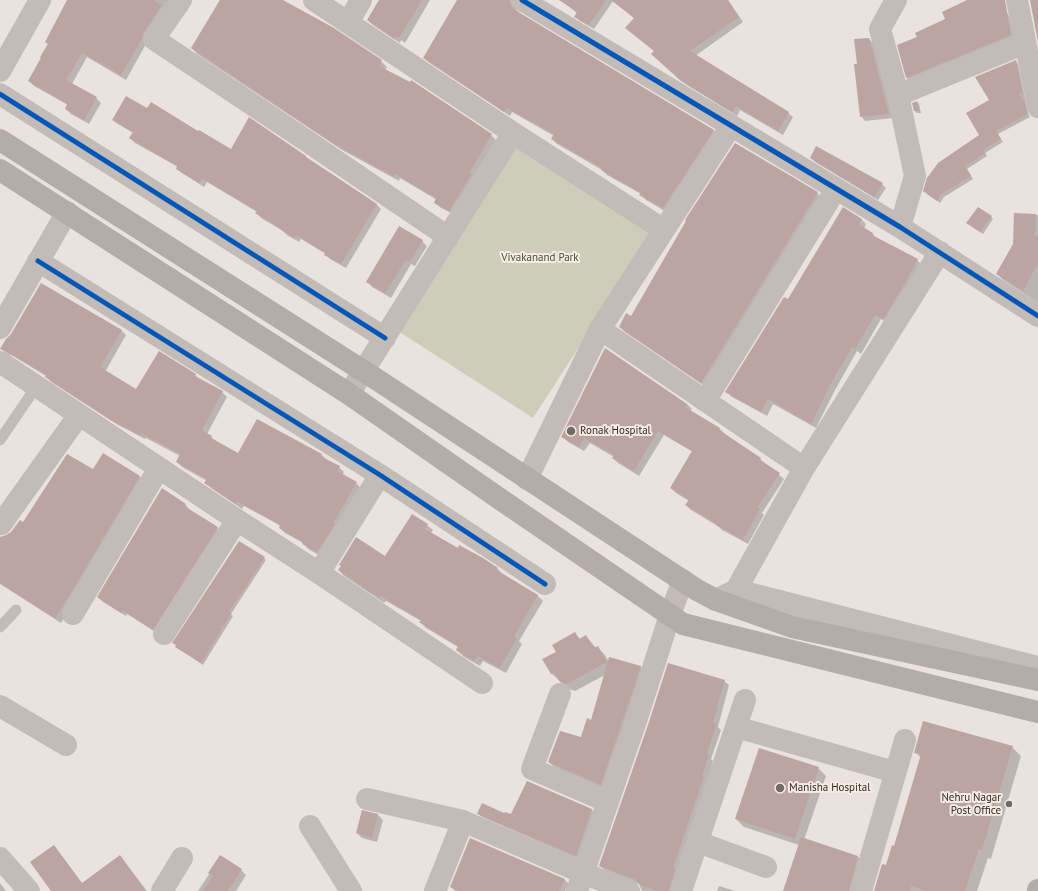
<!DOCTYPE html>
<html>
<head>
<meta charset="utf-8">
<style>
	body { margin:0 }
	canvas { display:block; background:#eae2df }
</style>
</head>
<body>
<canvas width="1038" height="891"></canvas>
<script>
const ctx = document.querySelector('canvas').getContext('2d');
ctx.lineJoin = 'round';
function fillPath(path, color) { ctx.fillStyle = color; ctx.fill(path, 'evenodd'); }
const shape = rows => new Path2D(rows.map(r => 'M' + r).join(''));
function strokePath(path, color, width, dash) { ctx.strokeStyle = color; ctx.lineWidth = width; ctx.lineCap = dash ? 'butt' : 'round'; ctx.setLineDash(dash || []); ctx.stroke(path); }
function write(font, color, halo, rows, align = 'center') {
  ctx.font = font + ' "PT Sans",sans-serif'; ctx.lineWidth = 4; ctx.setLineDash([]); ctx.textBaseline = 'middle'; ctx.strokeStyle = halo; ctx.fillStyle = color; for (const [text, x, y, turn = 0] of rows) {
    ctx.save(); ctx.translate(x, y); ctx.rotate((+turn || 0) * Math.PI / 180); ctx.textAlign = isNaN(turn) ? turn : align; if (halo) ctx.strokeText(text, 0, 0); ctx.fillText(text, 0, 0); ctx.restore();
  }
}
const green = shape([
	[516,143,654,231,533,418,398,331]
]);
const shadow = shape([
	[68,0,175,0,146,44,126,80,87,57,72,84,96,98,101,103,89,124,71,114,66,109,68,105,34,86,29,81,48,44],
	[220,0,282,0,355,43,381,61,387,67,385,70,491,135,496,140,455,215,441,208,435,203,437,200,400,178,399,181,342,150,197,54,192,48],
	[380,0,430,0,405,43,401,40,400,43,373,25,368,20],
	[458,0,510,0,514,5,516,12,713,131,718,135,668,213,646,200,641,194,607,175,602,170,557,144,552,139,554,136,512,112,510,116,430,63,425,58],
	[569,0,728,0,743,22,695,56,788,113,793,117,783,135,740,110,737,116,687,85,657,58,655,51,634,18,613,1,594,29,580,21,575,16,577,13,566,4],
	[969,0,1002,0,1012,24,1016,40,912,83,907,78,899,46,918,37,947,20],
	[869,39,873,43,893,118,865,121,861,116,858,65],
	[1016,61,1018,64,1028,113,1030,117,998,134,1003,142,985,153,987,156,967,169,973,179,944,197,940,203,927,194,980,136,991,101],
	[917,102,919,104,921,113,917,113,915,111],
	[147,109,198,133,231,150,306,157,311,161,376,204,381,209,346,268,330,259,326,254,301,239,299,242,287,235,283,231,261,218,257,213,257,212,207,182,204,187,182,173,177,169,178,167,135,143,130,138,133,133,118,124,113,120],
	[811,158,882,184,886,188,878,200,815,162],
	[817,193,822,198,706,387,625,332,620,327,631,317],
	[1015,214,1038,215,1038,239,1020,238],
	[991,217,993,219,983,234,970,225],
	[861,219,866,224,864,229,873,234,877,239,917,260,922,265,888,324,881,319,861,354,857,351,835,390,816,428,773,404,767,416,732,397,727,392,788,300],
	[422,241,427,246,415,266,411,264,391,298,372,287,367,281],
	[1038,261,1038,303,1003,280,997,274],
	[121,330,126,335,105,372,136,390,195,375,200,380,222,392,227,397,207,434,216,441,238,454,321,454,326,459,339,467,344,472,342,475,356,483,361,488,322,557,308,549,303,543,285,533,280,528,281,526,244,506,242,509,211,488,206,483,207,481,182,467,177,462,180,456,146,438,145,439,118,425,51,382,46,376,13,356,7,354,2,349],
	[687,404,692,409,690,411,720,429,725,434,760,459,784,479,762,513,764,515,748,544,722,530,719,527,691,510,686,505,689,501,676,493,671,488,693,452,664,435,639,476,618,463,613,458,614,457,590,443,584,451,568,442,563,437],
	[93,471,139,476,145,482,78,597,61,623,0,584,0,549,24,523],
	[185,504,189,509,188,510,217,528,221,532,157,633,127,614,126,616,103,602,98,597],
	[427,525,433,530,431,533,458,549,497,568,503,574,537,595,543,601,519,641,522,644,506,673,483,661,480,666,464,657,457,650,458,647,426,628,420,622,421,621,386,601,384,603,344,576,339,570,385,557],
	[264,558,266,560,231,614,233,616,203,665,179,649],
	[575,633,580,639,586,636,596,648,597,647,605,655,609,662,640,666,645,671,605,789,554,767,549,762,582,739,592,721,605,675,575,691,569,689,552,674,544,659,557,652],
	[724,681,729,685,718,727,721,730,711,759,713,761,674,891,642,891,639,884,605,870,600,866],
	[1012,747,1021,756,991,859,988,858,977,891,875,891,895,847,921,758,915,752],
	[818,768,826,776,804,840,858,857,867,866,859,891,784,891,799,845,744,827,736,819],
	[592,810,596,814,580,860,482,817,478,813,511,815],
	[378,815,383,820,377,842,362,838,357,833],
	[54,846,82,884,120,856,147,891,52,891],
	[220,857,241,870,246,875,236,891,198,891],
	[564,879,569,884,565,891,455,891,451,887],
	[0,883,6,891,0,891],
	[719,886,735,891,717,891]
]);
const building = shape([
	[67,0,153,0,162,5,144,32,142,39,121,75,82,53,66,80,97,97,84,120,65,109,67,104,28,81,41,58,40,57,48,44,45,42],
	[220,0,283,0,334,28,382,60,379,66,410,82,411,80,492,134,469,173,472,174,449,211,434,203,436,198,395,174,393,176,336,145,191,48],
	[379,0,422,0,399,38,396,36,394,39,367,20],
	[457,0,510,0,511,6,520,13,714,130,663,208,639,195,641,193,601,170,602,168,551,139,554,134,507,108,504,112,423,58],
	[559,0,606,0,589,25,574,17,577,12],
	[611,0,728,0,739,17,690,51,789,112,778,131,736,106,732,112,681,81,651,54,654,51,625,28,634,18],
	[967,0,1005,0,1011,35,906,78,897,45,917,37,915,33,945,19,942,12],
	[1030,0,1038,0,1038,42],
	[869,38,889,114,860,117,854,64,857,64,854,39],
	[1016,60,1023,93,1019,94,1025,103,1028,114,996,131,1001,139,983,150,985,153,965,166,971,176,941,194,937,201,923,191,927,178,938,163,979,135,966,113,989,100,975,77],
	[126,96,147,108,151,102,198,131,199,130,231,149,249,117,306,156,306,157,335,176,377,204,341,264,324,255,325,253,296,235,294,238,281,230,281,229,255,213,257,211,202,178,199,183,176,169,177,166,129,138,133,132,112,120],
	[917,101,919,111,914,111,912,103],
	[735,143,818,192,701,383,619,327,626,313,631,316,686,221,685,220],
	[816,146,883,183,874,197,810,158],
	[843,207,862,219,858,224,873,233,872,235,918,259,901,290,883,319,875,315,855,349,852,347,830,385,811,424,768,399,761,412,725,392,784,297,788,299],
	[978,207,992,216,980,232,966,223],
	[1014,213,1036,214,1035,236,1038,236,1038,263,1023,291,996,274,1013,244],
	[399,226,423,240,410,262,406,260,385,293,366,282],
	[41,283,122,330,100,367,136,389,159,351,196,374,195,376,223,391,202,430,212,436,211,438,238,453,257,419,322,454,320,456,340,466,337,471,357,482,333,523,335,524,317,552,302,544,303,542,279,528,280,525,238,502,236,504,204,483,207,479,176,462,180,454,141,433,140,435,112,421,45,377,46,375,7,352,0,349,6,339,11,334],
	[605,348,687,404,685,407,720,428,719,430,761,458,760,460,780,473,757,508,760,509,743,540,716,525,717,524,685,505,689,500,670,488,692,451,658,431,634,471,612,458,614,455,584,438,579,447,561,437],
	[103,453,140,476,72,591,55,618,0,583,0,537,6,535,11,532,20,520,23,522,67,454,93,469],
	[162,488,186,504,184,506,218,527,153,630,123,610,121,613,97,597],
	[412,514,428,524,425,529,458,548,459,545,483,558,498,568,496,570,538,595,514,636,517,638,500,668,478,656,474,661,457,651,456,650,458,646,419,622,421,620,380,596,379,598,338,570,341,566,339,565,356,537,385,556],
	[239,541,265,557,229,612,231,613,201,663,175,647,176,645,172,643],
	[575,632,579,639,586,635,594,648,598,646,607,662,567,684,560,682,554,673,551,674,542,659,556,652,552,645],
	[609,657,641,666,601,785,548,762,560,731,581,737,587,718,591,720],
	[668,663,725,680,717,706,718,706,713,723,716,725,707,754,709,755,702,776,704,776,673,868,675,868,669,891,657,891,640,885,634,879,599,866,648,725],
	[923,721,1013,746,982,850,979,849,965,891,925,891,911,886,910,891,874,891,882,864,886,865,892,845,894,846,921,754,914,753],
	[759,748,819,767,795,839,735,819],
	[527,781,592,809,576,856,477,814,482,803,504,813,505,812,511,814],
	[362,810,378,814,372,838,356,833],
	[801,837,858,856,849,891,783,891],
	[470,838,565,879,559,891,460,891,450,887],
	[54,845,82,883,120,855,146,891,51,891,30,862],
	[220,855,242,869,228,891,203,891,213,876,208,873]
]);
const service = shape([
	[0,440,36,387],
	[0,627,16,610]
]);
const minor = shape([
	[181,0,154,39,307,141,448,237],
	[314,0,513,133,664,230],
	[522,0,900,227,1038,316],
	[896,0,880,29,898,95,915,176,900,227],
	[1017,0,1038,107],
	[348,23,361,0],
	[0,71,40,0],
	[0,94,385,338],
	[898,95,1025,43],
	[38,261,380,475,545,584],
	[0,328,67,212],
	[600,329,804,468],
	[0,362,237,520,319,573,482,683],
	[349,394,513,133],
	[705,401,836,189],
	[527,479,600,329,731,126],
	[1,524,79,415],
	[319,573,380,475],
	[736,590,1038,667],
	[716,600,736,590,804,468,940,252],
	[73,614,159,468],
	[164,634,237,520],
	[560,694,532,769,608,802],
	[0,706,66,745],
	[736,727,895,772],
	[367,799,463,821,583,873,629,891],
	[310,826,351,891],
	[698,842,766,867],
	[0,858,29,891],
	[162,891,182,858],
	[435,891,463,821],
	[577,891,636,721,670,615,683,580],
	[681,891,745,700],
	[861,891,905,740]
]);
const secondary = shape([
	[0,140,376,379,697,590,716,600,792,627,1038,680],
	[0,170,349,394,497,497,683,624,1038,712],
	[1038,891,1038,890]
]);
const cycleway = shape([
	[522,0,900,227,1038,316],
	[0,94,385,338],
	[38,261,380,475,545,584]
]);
const markers = [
	[571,431,5,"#726a67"],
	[780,788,5,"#726a67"],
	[1009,804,4,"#726a67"]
];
const parkNames = [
	["Vivakanand Park",540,258]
];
const poiNames = [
	["Ronak Hospital",580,431],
	["Manisha Hospital",789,788],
	["Nehru Nagar",1001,798,"right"],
	["Post Office",1001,811,"right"]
];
fillPath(green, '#cecdba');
fillPath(shadow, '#0003');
fillPath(building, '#bba4a2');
strokePath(service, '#c3bbb8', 11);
strokePath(minor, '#c3bbb8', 22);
strokePath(secondary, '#b4aca9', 22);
strokePath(cycleway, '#0057b8', 5);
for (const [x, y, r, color] of markers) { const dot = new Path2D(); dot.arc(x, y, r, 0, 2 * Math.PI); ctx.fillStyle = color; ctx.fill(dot); strokePath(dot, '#f6ece6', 1.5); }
write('11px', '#494e2e', '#f6ece6', parkNames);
write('11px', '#322927', '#f6ece6', poiNames, 'left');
</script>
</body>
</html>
